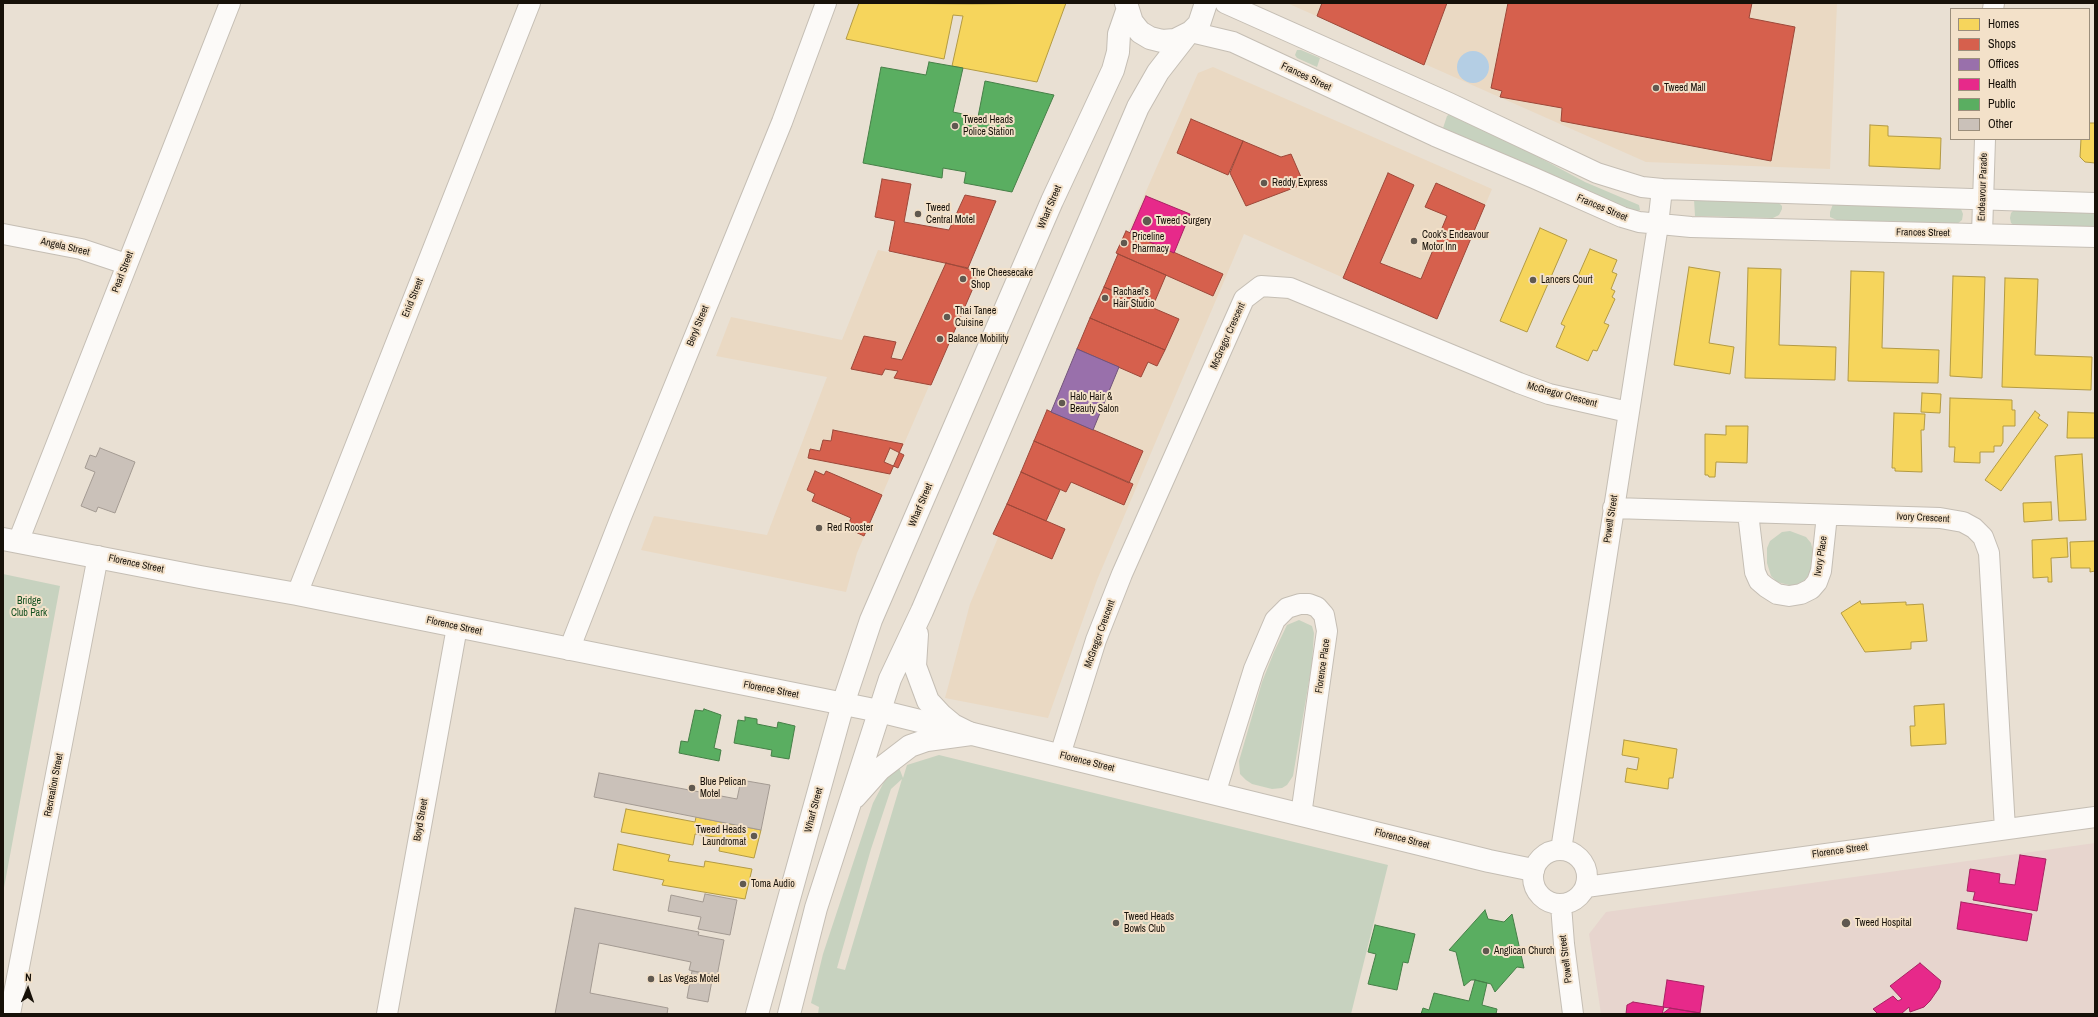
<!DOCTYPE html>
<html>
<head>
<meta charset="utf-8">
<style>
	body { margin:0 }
	#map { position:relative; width:2098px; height:1017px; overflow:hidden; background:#e9e0d3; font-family:"Archivo Narrow",sans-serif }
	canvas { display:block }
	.frame { position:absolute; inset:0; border:4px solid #171109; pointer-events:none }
	.legend { position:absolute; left:1950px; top:8px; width:140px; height:132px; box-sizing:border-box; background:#f3e1c9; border:1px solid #9b8e7c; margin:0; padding:5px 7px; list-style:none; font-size:12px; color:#171109 }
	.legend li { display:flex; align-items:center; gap:8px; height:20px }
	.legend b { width:20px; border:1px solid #9b8e7c }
	.north { position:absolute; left:8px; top:969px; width:40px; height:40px; -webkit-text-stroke:3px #f3e1c9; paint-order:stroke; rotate:2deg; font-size:11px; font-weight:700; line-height:16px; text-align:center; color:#171109 }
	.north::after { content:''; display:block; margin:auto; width:14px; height:18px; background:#171109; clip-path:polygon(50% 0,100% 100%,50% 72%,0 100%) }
</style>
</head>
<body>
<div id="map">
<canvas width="2098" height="1017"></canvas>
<div class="frame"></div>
<ul class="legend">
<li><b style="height:11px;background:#f6d55c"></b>Homes</li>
<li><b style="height:11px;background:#d6604d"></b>Shops</li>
<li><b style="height:11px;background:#9970ab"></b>Offices</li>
<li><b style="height:11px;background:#e7298a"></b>Health</li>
<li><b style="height:11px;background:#5aae61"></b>Public</li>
<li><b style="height:11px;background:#cac1b9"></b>Other</li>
</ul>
<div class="north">N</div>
</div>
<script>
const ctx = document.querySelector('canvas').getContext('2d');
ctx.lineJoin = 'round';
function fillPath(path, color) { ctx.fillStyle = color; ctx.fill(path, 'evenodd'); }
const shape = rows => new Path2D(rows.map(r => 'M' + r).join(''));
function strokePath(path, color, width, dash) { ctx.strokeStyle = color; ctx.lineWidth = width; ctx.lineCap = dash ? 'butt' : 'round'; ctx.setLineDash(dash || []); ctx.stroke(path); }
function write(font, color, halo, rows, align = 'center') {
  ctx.font = font + ' "Archivo Narrow",sans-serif'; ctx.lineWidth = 4; ctx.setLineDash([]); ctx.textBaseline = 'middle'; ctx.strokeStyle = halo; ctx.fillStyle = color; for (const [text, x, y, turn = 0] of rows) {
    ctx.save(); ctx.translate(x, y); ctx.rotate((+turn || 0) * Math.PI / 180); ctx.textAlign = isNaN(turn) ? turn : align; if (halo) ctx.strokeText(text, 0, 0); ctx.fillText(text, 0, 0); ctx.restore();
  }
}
const built = shape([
	[1287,3,1837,3,1830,169,1646,162],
	[1213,67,1492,189,1437,319,1244,234,1097,580,1048,718,945,698,970,604,1104,287,1198,73],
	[878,250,979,270,857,553,846,592,641,550,654,516,767,535,827,377,716,356,731,317,842,340]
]);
const medical = shape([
	[2095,843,2095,1014,1601,1014,1589,934,1606,912]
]);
const green = shape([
	[1297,50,1301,50,1320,58,1317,67,1297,58,1295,55],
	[1450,114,1488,130,1585,182,1639,205,1640,210,1635,212,1442,131,1447,116],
	[1694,199,1778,202,1782,206,1782,209,1779,215,1773,218,1695,216],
	[1833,204,1955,206,1961,209,1963,214,1962,220,1957,224,1839,221,1830,217,1830,212],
	[2015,209,2095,212,2095,229,2015,226,2011,223,2010,218,2011,213],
	[1790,531,1806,537,1811,543,1813,551,1811,572,1801,584,1793,586,1777,582,1771,576,1767,563,1767,548,1770,541,1782,532],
	[3,574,60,586,3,893],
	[1299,620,1312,626,1314,633,1312,663,1293,776,1287,785,1282,788,1272,789,1252,784,1246,780,1240,774,1239,761,1262,682,1274,652,1287,625],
	[939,755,1388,865,1351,1014,818,1014,819,1007,811,1003,823,954,873,803,884,782,898,765,903,778,907,765],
	[902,779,845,970,837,968,871,849,891,789]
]);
const water = shape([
	'1457 67a16 16 0 1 1 32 0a16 16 0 1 1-32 0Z'
]);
const homes = shape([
	[859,3,972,4,1066,3,1037,82,952,66,963,16,953,15,944,59,846,39,859,3],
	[2089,123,2095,123,2095,163,2085,162,2080,157,2081,139,2089,139,2089,123],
	[1870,125,1888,126,1888,136,1941,138,1940,169,1869,166,1870,125],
	[1540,228,1567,240,1527,332,1500,321,1540,228],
	[1590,249,1617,260,1612,272,1617,274,1611,289,1615,291,1612,297,1615,299,1604,323,1609,325,1597,351,1593,350,1588,361,1556,347,1565,326,1561,324,1579,285,1575,283,1590,249],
	[1689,267,1720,272,1709,343,1734,347,1730,374,1674,365,1689,267],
	[1748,268,1781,269,1779,345,1836,347,1835,380,1745,378,1748,268],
	[1851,271,1884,272,1882,348,1939,350,1938,383,1848,381,1851,271],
	[1953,276,1985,277,1982,378,1950,376,1953,276],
	[2005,278,2038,279,2035,355,2092,357,2091,390,2002,387,2005,278],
	[1922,393,1941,394,1940,413,1921,412,1922,393],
	[1950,398,2012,400,2012,410,2015,410,2015,426,2003,426,2003,442,2001,446,1994,446,1994,452,1980,452,1980,463,1954,462,1955,447,1949,447,1950,398],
	[2035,411,2040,415,2038,418,2048,425,2001,491,1985,480,2035,411],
	[2068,412,2095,413,2095,438,2067,438,2068,412],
	[1894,413,1925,414,1924,430,1921,430,1922,472,1895,471,1895,468,1892,468,1894,413],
	[1726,426,1748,426,1747,463,1716,462,1715,477,1709,477,1708,475,1705,475,1705,434,1726,435,1726,426],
	[2082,454,2086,520,2059,521,2055,456,2082,454],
	[2051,502,2052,520,2024,522,2023,503,2051,502],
	[2067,538,2068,557,2051,558,2052,582,2048,582,2048,577,2033,578,2032,540,2067,538],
	[2095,541,2095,571,2090,572,2090,568,2071,568,2070,542,2095,541],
	[1860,601,1861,604,1906,602,1906,605,1923,604,1927,641,1911,642,1911,649,1865,652,1841,613,1860,601],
	[1944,704,1946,744,1911,746,1910,726,1915,726,1914,706,1944,704],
	[1624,740,1677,749,1673,778,1669,778,1668,789,1625,782,1627,768,1637,770,1639,758,1622,755,1624,740],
	[626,809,695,822,696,817,761,830,754,858,719,851,721,838,695,834,693,845,621,832,626,809],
	[618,844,670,855,668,861,704,867,705,861,752,869,745,899,662,885,664,880,613,870,618,844]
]);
const shops = shape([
	[1322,3,1447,3,1424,65,1317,16,1322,3],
	[1508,3,1752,3,1749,18,1795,27,1771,161,1561,121,1562,108,1500,97,1502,91,1491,88,1508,3],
	[1191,119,1243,141,1228,175,1177,153,1191,119],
	[1243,141,1281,157,1291,154,1304,184,1246,206,1230,173,1243,141],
	[1388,173,1414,185,1380,263,1421,279,1447,216,1425,207,1436,183,1485,205,1437,319,1343,278,1388,173],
	[882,179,911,184,904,222,949,230,965,195,996,201,968,268,889,251,895,221,875,217,882,179],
	[1126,231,1223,274,1213,296,1116,253,1126,231],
	[1118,254,1166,275,1155,301,1146,297,1144,304,1104,287,1118,254],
	[946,263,980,272,931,385,894,378,898,371,885,369,882,375,851,369,864,336,896,342,891,358,902,360,946,263],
	[1104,287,1179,319,1165,350,1090,318,1104,287],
	[1090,318,1165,350,1157,366,1148,362,1141,377,1077,349,1090,318],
	[1047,410,1143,451,1129,483,1034,441,1047,410],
	[833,430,903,444,890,474,808,458,810,449,820,451,823,440,831,441,833,430],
	[1034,441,1133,484,1124,505,1071,482,1066,492,1021,472,1034,441],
	[890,448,904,455,898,468,884,462,890,448],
	[815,471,824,475,826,471,882,495,864,536,847,528,851,518,812,501,815,494,807,490,815,471],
	[1021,472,1060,490,1046,521,1007,504,1021,472],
	[1007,504,1065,529,1052,559,993,534,1007,504]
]);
const offices = shape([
	[1077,349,1119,367,1093,430,1051,412,1077,349]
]);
const health = shape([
	[1146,196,1190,214,1174,253,1130,233,1146,196],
	[2020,855,2046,859,2037,911,1973,900,1975,892,1967,891,1970,869,2000,874,1999,883,2015,885,2020,855],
	[1961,902,2032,914,2027,941,1957,929,1961,902],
	[1920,963,1941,981,1939,988,1930,1001,1924,1007,1910,1012,1909,1007,1901,1014,1878,1014,1873,1009,1893,996,1898,1001,1902,999,1890,986,1920,963],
	[1667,980,1704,986,1700,1013,1663,1007,1667,980],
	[1633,1002,1664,1007,1662,1014,1626,1014,1627,1005,1633,1002],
	[1670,1008,1700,1013,1700,1014,1662,1014,1670,1008]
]);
const public = shape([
	[929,62,963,68,953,112,978,117,985,81,1054,95,1012,192,964,183,966,172,943,168,942,178,863,163,881,67,926,75,929,62],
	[704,709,721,715,714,748,721,750,719,761,679,753,681,741,688,742,695,710,703,711,704,709],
	[745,717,757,719,757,724,777,728,778,722,795,726,789,759,771,756,772,750,734,743,738,720,745,721,745,717],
	[1485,910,1488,919,1504,922,1512,914,1524,968,1517,967,1495,992,1491,984,1475,980,1471,980,1464,986,1456,952,1449,950,1485,910],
	[1375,925,1415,934,1408,963,1403,962,1397,990,1368,984,1376,954,1368,952,1375,925],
	[1475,980,1487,983,1482,1005,1497,1009,1496,1014,1421,1014,1423,1008,1429,1010,1434,993,1469,1001,1475,980]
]);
const building = shape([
	[100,448,135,462,115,513,98,507,96,512,81,506,95,472,85,468,90,455,96,457,100,448],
	[599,773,737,799,741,780,770,785,761,830,594,797,599,773],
	[705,894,737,900,730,935,698,929,701,917,668,911,671,895,703,902,705,894],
	[575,908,699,932,698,935,724,940,717,976,689,970,691,962,599,943,590,993,668,1008,667,1014,555,1014,575,908],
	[692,971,713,975,708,1002,687,998,692,971]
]);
const minor = shape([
	[1225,3,1449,103,1597,173,1642,187,1662,189,2095,203],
	[1993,9,1994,3],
	[1191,32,1233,42,1435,136,1534,178,1622,217,1639,222,1691,227,2095,237],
	[3,234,81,249,126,264],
	[1982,234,1985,139],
	[1613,508,1940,518,1963,522,1974,528,1983,537,1989,553,2005,829],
	[1748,513,1755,572,1759,581,1766,587,1777,594,1789,596,1801,594,1811,589,1817,582,1821,571,1827,515],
	[18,542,230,3],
	[297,594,530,3],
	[569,650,621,517,782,122,826,3],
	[1060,755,1096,640,1122,574,1244,299,1261,286,1290,288,1519,383,1549,394,1628,412],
	[1215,794,1254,669,1275,620,1287,608,1300,604,1309,604,1317,607,1324,615,1327,631,1301,815],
	'1533 877a27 27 0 1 1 54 0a27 27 0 1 1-54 0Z',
	[1561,850,1658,225,1662,189],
	[1586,887,2095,817],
	[1561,905,1564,944,1573,1014],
	[10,1014,98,556],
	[387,1014,457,627]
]);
const tertiary = shape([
	[3,539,200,577,297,594,879,711,1489,861,1533,870]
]);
const secondary = shape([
	[1126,3,1132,22,1140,32,1150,38,1162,41,1175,40,1191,32,1199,24,1206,3],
	[917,634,915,666,928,701,941,715,953,725,971,734],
	[855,797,880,769,910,746,927,740,971,734],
	[757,1014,843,704,871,620,1052,201,1113,70,1118,52,1119,34,1127,11],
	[789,1014,816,908,890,679,922,611,1138,107,1158,72,1186,36]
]);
const markers = [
	[1656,88,4,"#605950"],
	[955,126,4,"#605950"],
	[1264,183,4,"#605950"],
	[918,214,4,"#605950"],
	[1147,221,5,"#605950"],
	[1414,241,4,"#605950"],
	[1124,243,4,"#605950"],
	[963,279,4,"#605950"],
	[1533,280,4,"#605950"],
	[1105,298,4,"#605950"],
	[947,317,4,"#605950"],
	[940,339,4,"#605950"],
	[1062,403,4,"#605950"],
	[819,528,4,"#605950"],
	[692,788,4,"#605950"],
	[754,836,4,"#605950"],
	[743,884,4,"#605950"],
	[1116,923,4,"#605950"],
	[1846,923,5,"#605950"],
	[1486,951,4,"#605950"],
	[651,979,4,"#605950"]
];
const streetNames = [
	["Frances Street",1306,77,25],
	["Endeavour Parade",1983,187,-88],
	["Wharf Street",1050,207,-67],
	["Frances Street",1602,208,23],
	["Frances Street",1923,233,1],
	["Angela Street",65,247,13],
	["Pearl Street",123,272,-69],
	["Enid Street",413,298,-68],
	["Beryl Street",698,326,-68],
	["McGregor Crescent",1228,336,-66],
	["McGregor Crescent",1562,395,15],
	["Wharf Street",921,505,-67],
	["Ivory Crescent",1923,518,3],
	["Powell Street",1611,519,-81],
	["Ivory Place",1821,556,-81],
	["Florence Street",136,564,12],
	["Florence Street",454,626,12],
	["McGregor Crescent",1100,634,-70],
	["Florence Place",1323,666,-82],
	["Florence Street",771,690,11],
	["Florence Street",1087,762,14],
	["Recreation Street",54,785,-79],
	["Wharf Street",814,810,-75],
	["Boyd Street",421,820,-80],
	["Florence Street",1402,839,14],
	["Florence Street",1840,851,-8],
	["Powell Street",1566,959,-97]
];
const poiNames = [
	["Tweed Mall",1664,88],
	["Tweed Heads",963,120],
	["Police Station",963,132],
	["Reddy Express",1272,183],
	["Tweed",926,208],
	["Central Motel",926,220],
	["Tweed Surgery",1156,221],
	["Cook's Endeavour",1422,235],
	["Motor Inn",1422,247],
	["Priceline",1132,237],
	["Pharmacy",1132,249],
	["The Cheesecake",971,273],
	["Shop",971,285],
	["Lancers Court",1541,280],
	["Rachael's",1113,292],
	["Hair Studio",1113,304],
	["Thai Tanee",955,311],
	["Cuisine",955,323],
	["Balance Mobility",948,339],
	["Halo Hair &",1070,397],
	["Beauty Salon",1070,409],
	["Red Rooster",827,528],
	["Blue Pelican",700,782],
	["Motel",700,794],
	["Tweed Heads",746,830,"right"],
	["Laundromat",746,842,"right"],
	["Toma Audio",751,884],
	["Tweed Heads",1124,917],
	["Bowls Club",1124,929],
	["Tweed Hospital",1855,923],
	["Anglican Church",1494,951],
	["Las Vegas Motel",659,979]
];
const parkNames = [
	["Bridge",29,601],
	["Club Park",29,613]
];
fillPath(built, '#ead9c3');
fillPath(medical, '#e7d5ce');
fillPath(green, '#c7d2bf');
fillPath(water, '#b4cee4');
fillPath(homes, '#f6d55c');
strokePath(homes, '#b39a43', 1);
fillPath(shops, '#d6604d');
strokePath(shops, '#9d4839', 1);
fillPath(offices, '#9970ab');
strokePath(offices, '#72547a', 1);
fillPath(health, '#e7298a');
strokePath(health, '#a92263', 1);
fillPath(public, '#5aae61');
strokePath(public, '#467f47', 1);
fillPath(building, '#cac1b9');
strokePath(building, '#a39a92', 1);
strokePath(minor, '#c5beb4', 22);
strokePath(tertiary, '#c5beb4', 24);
strokePath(secondary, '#c5beb4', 24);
strokePath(minor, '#fcfaf8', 20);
strokePath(tertiary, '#fcfaf8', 22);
strokePath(secondary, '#fcfaf8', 22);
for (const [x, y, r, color] of markers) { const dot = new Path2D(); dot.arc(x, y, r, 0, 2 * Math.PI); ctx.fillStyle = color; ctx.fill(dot); strokePath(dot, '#f3e1c9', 1.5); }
write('10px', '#171109', '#f3e1c9', streetNames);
write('10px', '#171109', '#f3e1c9', poiNames, 'left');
write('10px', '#135020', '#f3e1c9', parkNames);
</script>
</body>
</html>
